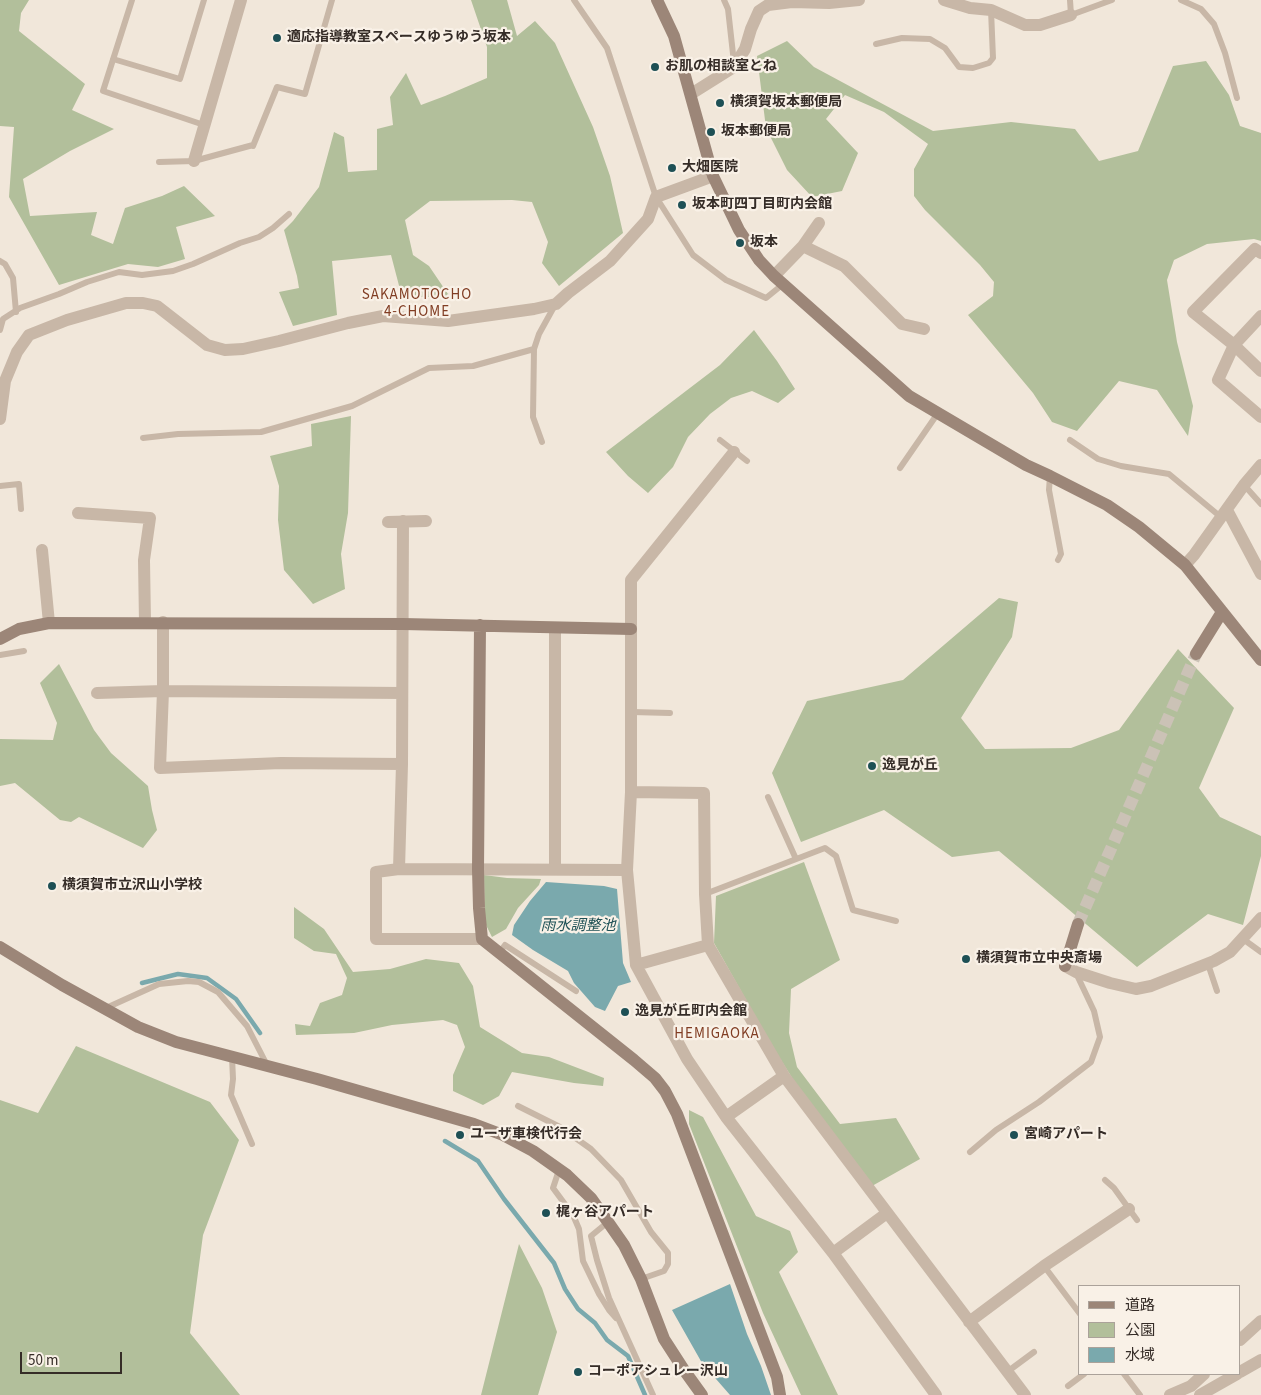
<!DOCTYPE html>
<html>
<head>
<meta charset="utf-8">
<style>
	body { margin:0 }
	#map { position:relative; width:1261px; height:1395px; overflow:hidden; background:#f1e7da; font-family:"Source Sans 3","Noto Sans JP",sans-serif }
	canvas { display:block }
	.legend { position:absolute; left:1078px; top:1285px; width:162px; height:90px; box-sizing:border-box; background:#f9f1e7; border:1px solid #aba29a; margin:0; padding:6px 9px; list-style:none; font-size:15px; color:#352c27 }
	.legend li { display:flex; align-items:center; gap:10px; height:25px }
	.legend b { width:25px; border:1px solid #aba29a }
	.scale { position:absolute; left:20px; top:1352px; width:102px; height:22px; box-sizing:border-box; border:2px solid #352c27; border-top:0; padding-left:6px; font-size:15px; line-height:18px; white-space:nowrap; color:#352c27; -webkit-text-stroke:4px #f9f1e7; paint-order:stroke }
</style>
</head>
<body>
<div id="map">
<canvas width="1261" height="1395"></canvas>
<ul class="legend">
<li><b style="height:6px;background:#9c8678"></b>道路</li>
<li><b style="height:14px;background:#b2bf9b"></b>公園</li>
<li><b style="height:14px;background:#7aa9ad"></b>水域</li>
</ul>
<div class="scale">50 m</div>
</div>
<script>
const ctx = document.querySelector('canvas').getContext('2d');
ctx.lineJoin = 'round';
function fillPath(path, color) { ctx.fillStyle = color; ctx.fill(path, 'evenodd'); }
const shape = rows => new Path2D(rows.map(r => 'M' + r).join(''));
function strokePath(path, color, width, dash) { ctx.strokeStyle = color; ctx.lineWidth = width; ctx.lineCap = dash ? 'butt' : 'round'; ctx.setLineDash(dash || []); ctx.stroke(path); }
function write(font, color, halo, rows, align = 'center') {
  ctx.font = font + ' "Source Sans 3","Noto Sans JP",sans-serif'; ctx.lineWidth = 4.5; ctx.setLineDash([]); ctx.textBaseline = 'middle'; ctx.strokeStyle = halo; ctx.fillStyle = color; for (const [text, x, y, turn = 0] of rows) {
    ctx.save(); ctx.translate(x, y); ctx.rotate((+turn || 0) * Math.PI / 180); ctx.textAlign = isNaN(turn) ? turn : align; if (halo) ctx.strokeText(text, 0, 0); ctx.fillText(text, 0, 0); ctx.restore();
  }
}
const green = shape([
	[0,0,29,0,21,13,19,31,85,84,72,110,114,129,70,151,23,179,30,216,97,212,91,235,113,244,125,208,162,196,184,186,215,216,176,227,185,259,158,267,128,264,59,285,9,197,14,127,0,126],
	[471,0,507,0,517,36,535,21,555,43,593,127,610,176,623,233,559,286,542,263,548,242,532,202,512,200,430,201,405,220,413,255,429,266,450,297,402,297,391,255,332,261,337,315,293,326,279,292,299,288,297,276,284,230,293,221,319,187,334,132,344,137,348,172,377,170,377,129,393,125,390,97,406,73,421,105,445,96,487,78,487,47],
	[787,41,814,67,933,131,1011,122,1075,129,1099,161,1138,151,1173,66,1206,61,1229,95,1240,126,1261,133,1261,241,1254,239,1207,244,1174,260,1167,280,1177,342,1193,406,1188,436,1157,390,1119,381,1077,431,1052,422,1033,393,968,315,993,296,994,282,980,265,925,210,914,196,914,169,928,144,884,112,845,95,826,119,858,153,842,191,812,197,787,170,766,128,757,56],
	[754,330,777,361,795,389,778,403,752,391,731,398,710,414,688,437,673,467,648,493,628,476,606,452,720,365],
	[351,416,348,513,341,554,345,589,313,604,284,570,278,520,279,486,270,456,312,446,311,424],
	[999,598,1018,602,1012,637,961,718,985,749,1071,748,1119,730,1178,649,1234,708,1199,788,1220,817,1261,836,1261,856,1243,925,1208,914,1137,967,999,851,952,857,884,810,801,842,772,773,807,701,903,680],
	[59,664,94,730,111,753,148,786,152,810,157,830,143,848,79,817,71,822,60,820,15,783,0,786,0,739,53,740,57,723,40,683],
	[804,862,840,960,791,989,789,1033,797,1067,840,1124,896,1118,920,1159,872,1186,799,1089,769,1041,714,943,716,896],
	[484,875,507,878,541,879,539,885,518,908,506,929,492,937,485,923],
	[294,907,324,929,353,972,390,969,426,959,459,963,473,986,480,1027,522,1053,549,1057,604,1078,603,1086,574,1083,512,1072,499,1096,483,1105,453,1091,453,1075,465,1047,457,1025,443,1020,392,1025,354,1033,296,1035,295,1024,310,1026,320,1003,342,995,347,978,336,954,314,951,294,938],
	[76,1046,210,1102,239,1140,203,1235,190,1333,240,1395,0,1395,0,1100,38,1113],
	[689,1110,703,1117,756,1216,790,1231,798,1252,779,1272,838,1395,801,1395,763,1313,689,1124],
	[519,1244,542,1288,557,1332,538,1395,481,1395]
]);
const water = shape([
	[546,882,604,886,617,889,623,963,631,982,618,986,605,1011,595,1007,574,983,568,971,533,950,512,935,514,925,530,901],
	[730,1284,747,1334,761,1366,771,1395,730,1395,702,1363,672,1310]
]);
const stream = shape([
	[142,983,178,974,207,978,236,999,260,1033],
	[445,1141,478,1161,504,1199,554,1263,565,1289,578,1309,595,1323,607,1340,628,1356,645,1395]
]);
const secondaryTunnel = shape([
	[1078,924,1196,654]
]);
const lane = shape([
	[132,0,103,91,204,125],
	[574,0,607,48,656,197,693,255,726,280,766,298,782,285],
	[724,0,728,9,734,63],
	[1070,0,1071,15,1112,0],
	[1181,0,1201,9,1214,24,1225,53,1237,98],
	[876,44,902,38,930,39,945,48,959,67,973,68,989,63,993,58,991,10],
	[113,59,180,79,204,0],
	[159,162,194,161,253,145,253,146,277,87,305,94,332,0],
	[0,261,5,264,13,278,16,312],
	[0,330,3,319,20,308,59,294,87,282,119,272,142,275,173,271,193,264,240,243,259,237,273,228,289,214],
	[143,438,178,434,261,432,352,406,429,368,473,366,534,349],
	[720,440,747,461],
	[1070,440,1098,459,1121,466,1169,474,1222,518],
	[542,442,533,417,534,349,539,334,555,305],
	[900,468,938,413],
	[1050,476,1049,490,1061,554,1058,560],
	[1244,485,1261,504],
	[0,486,19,484,21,509],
	[0,655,24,651],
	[632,712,670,713],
	[768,797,796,859],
	[705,894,825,848,836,856,853,910,896,921],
	[1243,939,1261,952],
	[499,953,505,945,576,991],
	[1208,964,1217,991],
	[106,1008,159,984,188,981,199,982,218,992,247,1026,268,1067],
	[232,1057,233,1079,231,1095,252,1144],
	[518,1106,560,1127,591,1149,621,1180,651,1232,668,1253,668,1264,664,1271,641,1279],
	[970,1152,996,1130,1039,1102,1091,1062,1100,1037,1094,1011,1076,973],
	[559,1170,553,1188,573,1215,579,1229,583,1261,599,1294,609,1310,616,1318],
	[1105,1180,1114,1188,1137,1220],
	[608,1222,591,1236,597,1260,609,1298,653,1395],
	[1044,1266,1080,1314],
	[1007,1372,1034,1352],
	[1124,1374,1140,1395],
	[1068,1386,1084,1374]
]);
const street = shape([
	[944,0,970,8,991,10,1025,25,1040,25,1071,15],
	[691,94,734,67,745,49,751,29,759,11,768,5,792,2,829,3,859,0],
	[194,161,241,0],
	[803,246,844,266,902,324,924,329],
	[1261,253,1255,249,1193,312,1234,345,1261,371],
	[774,276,803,246,819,223],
	[1261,316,1234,345,1218,380,1261,417],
	[0,419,5,381,17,352,29,335,67,320,126,303,143,303,157,306,207,345,225,350,243,349,279,341,348,323,383,316,448,321,534,309,556,304,568,293,610,261,648,219,656,197,713,176],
	[734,452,631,580,631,792,627,870,636,965,687,1059,726,1117,833,1253,936,1395],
	[1227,510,1261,574],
	[78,513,150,518,144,560,145,623],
	[388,522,426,521],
	[42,550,49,623],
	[1185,565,1194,555,1244,485,1261,465],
	[163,622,163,691,402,693],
	[97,693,163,691,160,768,281,763,402,764],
	[631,792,704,793,705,894,708,945,784,1076,1025,1395],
	[399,869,402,764,403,521],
	[555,869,555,628],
	[482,939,376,939,376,872,399,869,627,870],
	[636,965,708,945],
	[1065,966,1076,972,1110,983,1136,989,1151,986,1214,961,1230,952,1261,918],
	[726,1117,784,1076],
	[833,1253,887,1213],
	[969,1322,1044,1266,1129,1209],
	[1240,1340,1261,1321],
	[1240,1372,1261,1360],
	[1170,1395,1191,1386,1204,1374],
	[1200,1395,1237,1374]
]);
const secondary = shape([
	[657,0,674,36,713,176,739,230,759,260,774,276,909,396,1026,465,1050,476,1107,505,1139,527,1185,565,1261,660],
	[480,625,478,869,479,908,482,939,634,1060,655,1078,665,1091,677,1114,777,1377,780,1395],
	[0,639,19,629,49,623,403,624,631,629],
	[1196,654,1222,612],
	[0,947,62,985,138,1027,176,1042,317,1079,474,1124,503,1135,533,1151,567,1175,591,1198,608,1222,624,1245,641,1279,664,1339,684,1370,702,1395],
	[1065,966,1078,924]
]);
const markers = [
	[277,38,5,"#1e5055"],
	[655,67,5,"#1e5055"],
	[720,103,5,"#1e5055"],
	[711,132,5,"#1e5055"],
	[672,168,5,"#1e5055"],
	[682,205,5,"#1e5055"],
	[740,243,5,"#1e5055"],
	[872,766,5,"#1e5055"],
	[52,886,5,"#1e5055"],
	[966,959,5,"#1e5055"],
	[625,1012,5,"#1e5055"],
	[460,1135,5,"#1e5055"],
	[1014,1135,5,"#1e5055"],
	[546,1213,5,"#1e5055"],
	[578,1372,5,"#1e5055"]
];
const poiNames = [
	["適応指導教室スペースゆうゆう坂本",287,38],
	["お肌の相談室とね",665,67],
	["横須賀坂本郵便局",730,103],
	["坂本郵便局",721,132],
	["大畑医院",682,168],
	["坂本町四丁目町内会館",692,205],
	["坂本",750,243],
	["逸見が丘",882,766],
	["横須賀市立沢山小学校",62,886],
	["横須賀市立中央斎場",976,959],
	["逸見が丘町内会館",635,1012],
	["ユーザ車検代行会",470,1135],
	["宮崎アパート",1024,1135],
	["梶ヶ谷アパート",556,1213],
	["コーポアシュレー沢山",588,1372]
];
const neighbourhoodNames = [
	["SAKAMOTOCHO",417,296],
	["4-CHOME",417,313],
	["HEMIGAOKA",717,1035]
];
const waterNames = [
	["雨水調整池",578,927]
];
fillPath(green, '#b2bf9b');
fillPath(water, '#7aa9ad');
strokePath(stream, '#7aa9ad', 4.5);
strokePath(secondaryTunnel, '#cbc2b6', 12, [12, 6]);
strokePath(lane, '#c8b7a7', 6);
strokePath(street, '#c8b7a7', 12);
strokePath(secondary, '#9c8678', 12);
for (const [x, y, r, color] of markers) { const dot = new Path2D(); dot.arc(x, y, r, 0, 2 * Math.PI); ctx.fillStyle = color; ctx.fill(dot); strokePath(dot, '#f9f1e7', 2); }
write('bold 14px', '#352c27', '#f9f1e7', poiNames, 'left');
ctx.letterSpacing = '1px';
write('15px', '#813d23', '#f9f1e7', neighbourhoodNames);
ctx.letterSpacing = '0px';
write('italic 15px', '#1e5055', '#f9f1e7', waterNames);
</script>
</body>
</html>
